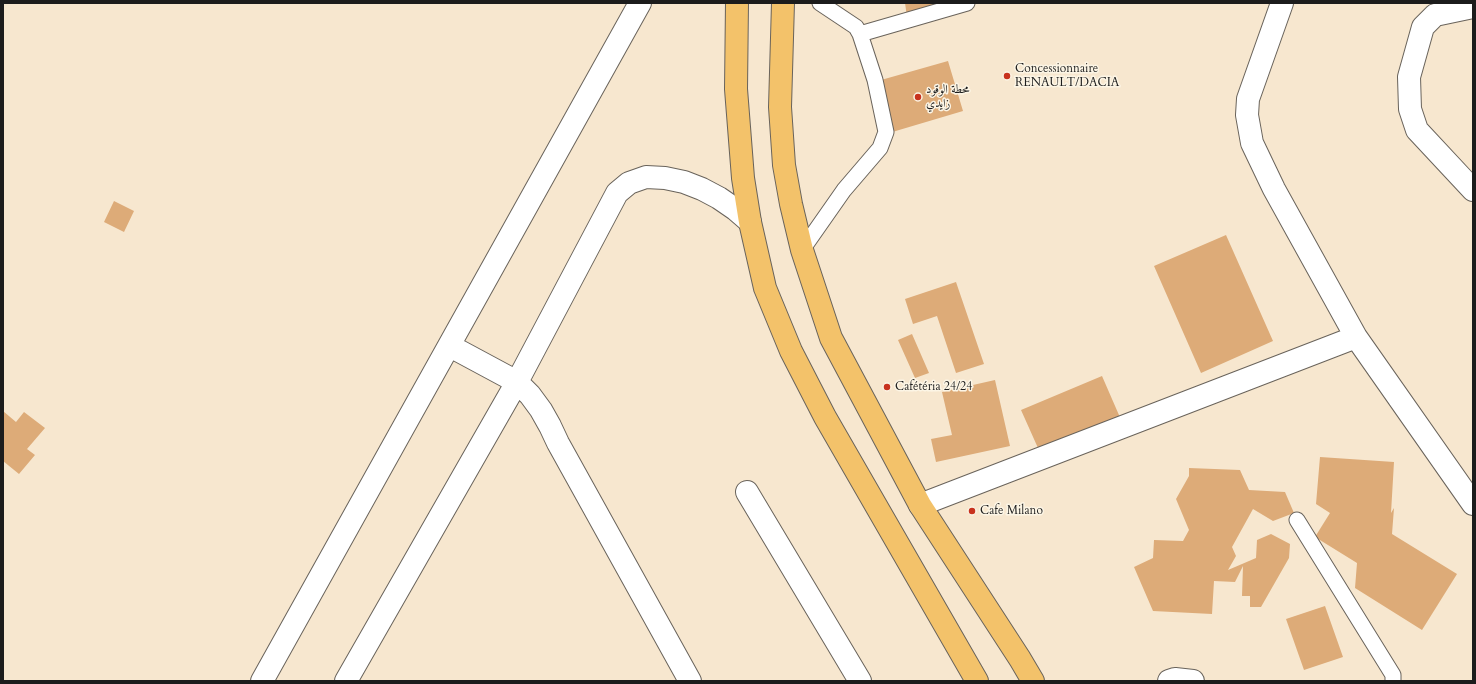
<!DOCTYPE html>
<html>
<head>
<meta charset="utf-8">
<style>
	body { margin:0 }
	#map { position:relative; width:1476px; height:684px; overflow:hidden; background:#f7e7cf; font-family:Cardo,serif }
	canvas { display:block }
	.frame { position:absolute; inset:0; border:4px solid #1c1c1c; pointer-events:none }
</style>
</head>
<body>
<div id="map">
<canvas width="1476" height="684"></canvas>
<div class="frame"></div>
</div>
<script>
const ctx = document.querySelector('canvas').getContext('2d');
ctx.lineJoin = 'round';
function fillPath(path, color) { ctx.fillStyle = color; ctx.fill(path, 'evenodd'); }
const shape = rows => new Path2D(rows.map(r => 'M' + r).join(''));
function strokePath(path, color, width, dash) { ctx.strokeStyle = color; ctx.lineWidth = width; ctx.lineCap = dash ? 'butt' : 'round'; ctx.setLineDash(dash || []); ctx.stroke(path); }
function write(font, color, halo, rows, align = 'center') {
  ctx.font = font + ' Cardo,Amiri,serif'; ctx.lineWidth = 3; ctx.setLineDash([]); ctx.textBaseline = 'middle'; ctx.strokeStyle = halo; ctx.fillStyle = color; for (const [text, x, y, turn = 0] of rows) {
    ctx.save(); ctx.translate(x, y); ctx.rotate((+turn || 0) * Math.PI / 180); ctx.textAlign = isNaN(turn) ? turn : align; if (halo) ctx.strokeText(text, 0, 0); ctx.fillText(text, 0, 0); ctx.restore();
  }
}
const building = shape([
	[905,3,961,3,907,17],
	[948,61,963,111,889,133,874,82],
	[114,201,134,211,124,232,104,222],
	[1226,235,1273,341,1201,373,1154,266],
	[956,282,984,364,956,373,937,316,913,324,905,299],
	[912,334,929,373,915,378,898,340],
	[1102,376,1122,422,1042,457,1021,410],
	[995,380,1010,446,936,462,931,439,952,435,942,392],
	[3,411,16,422,24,412,45,428,27,449,35,455,19,474,3,461],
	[1320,457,1394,462,1391,513,1394,508,1392,534,1457,574,1422,630,1355,588,1357,563,1315,537,1330,513,1316,504],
	[1189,468,1240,470,1249,490,1285,492,1294,513,1273,521,1253,509,1232,547,1236,556,1228,570,1256,558,1257,540,1271,534,1290,544,1289,558,1261,607,1250,607,1250,596,1242,596,1243,566,1235,582,1214,581,1212,614,1153,611,1134,567,1153,558,1154,540,1183,541,1189,530,1176,499,1189,476],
	[1325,606,1343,657,1304,670,1286,619]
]);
const service = shape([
	[860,34,967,3],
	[802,250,844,190,880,148,886,132,875,80,860,34,856,27,820,3],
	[1297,520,1393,675,1393,681]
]);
const minor = shape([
	[1282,3,1248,99,1247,115,1252,143,1274,189,1356,337,1473,504],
	[1473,7,1435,15,1423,27,1409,77,1410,109,1417,130,1473,190],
	[450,346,517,382,530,395,541,410,550,426,558,443,690,681],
	[747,492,860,681],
	[920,505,1356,337],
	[262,681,640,3],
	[346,681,517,382,617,193,629,183,646,177,665,178,684,182,702,189,719,198,735,209,750,222],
	[1169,681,1175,679,1193,681]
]);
const trunk = shape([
	[737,3,736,89,743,178,750,222,765,288,791,351,825,417,977,681],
	[783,3,780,107,784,165,791,204,802,250,831,338,920,505,1020,659,1033,681]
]);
const markers = [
	[1007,76,4,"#c8321e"],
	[918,97,4,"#c8321e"],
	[887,387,4,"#c8321e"],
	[972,511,4,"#c8321e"]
];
const poiNames = [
	["Concessionnaire",1015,69],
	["RENAULT/DACIA",1015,83],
	["محطة الوقود",926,90],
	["زايدي",926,104],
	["Cafétéria 24/24",895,387],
	["Cafe Milano",980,511]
];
fillPath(building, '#ddab78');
strokePath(service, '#69635b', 17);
strokePath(minor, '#69635b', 24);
strokePath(trunk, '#69635b', 24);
strokePath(service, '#fff', 15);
strokePath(minor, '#fff', 22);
strokePath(trunk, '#f3c26a', 22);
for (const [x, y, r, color] of markers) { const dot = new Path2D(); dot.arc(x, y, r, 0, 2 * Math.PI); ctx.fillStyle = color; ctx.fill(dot); strokePath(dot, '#fcf5e5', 1.5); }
write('12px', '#1c1c1c', '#fcf5e5', poiNames, 'left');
</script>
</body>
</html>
